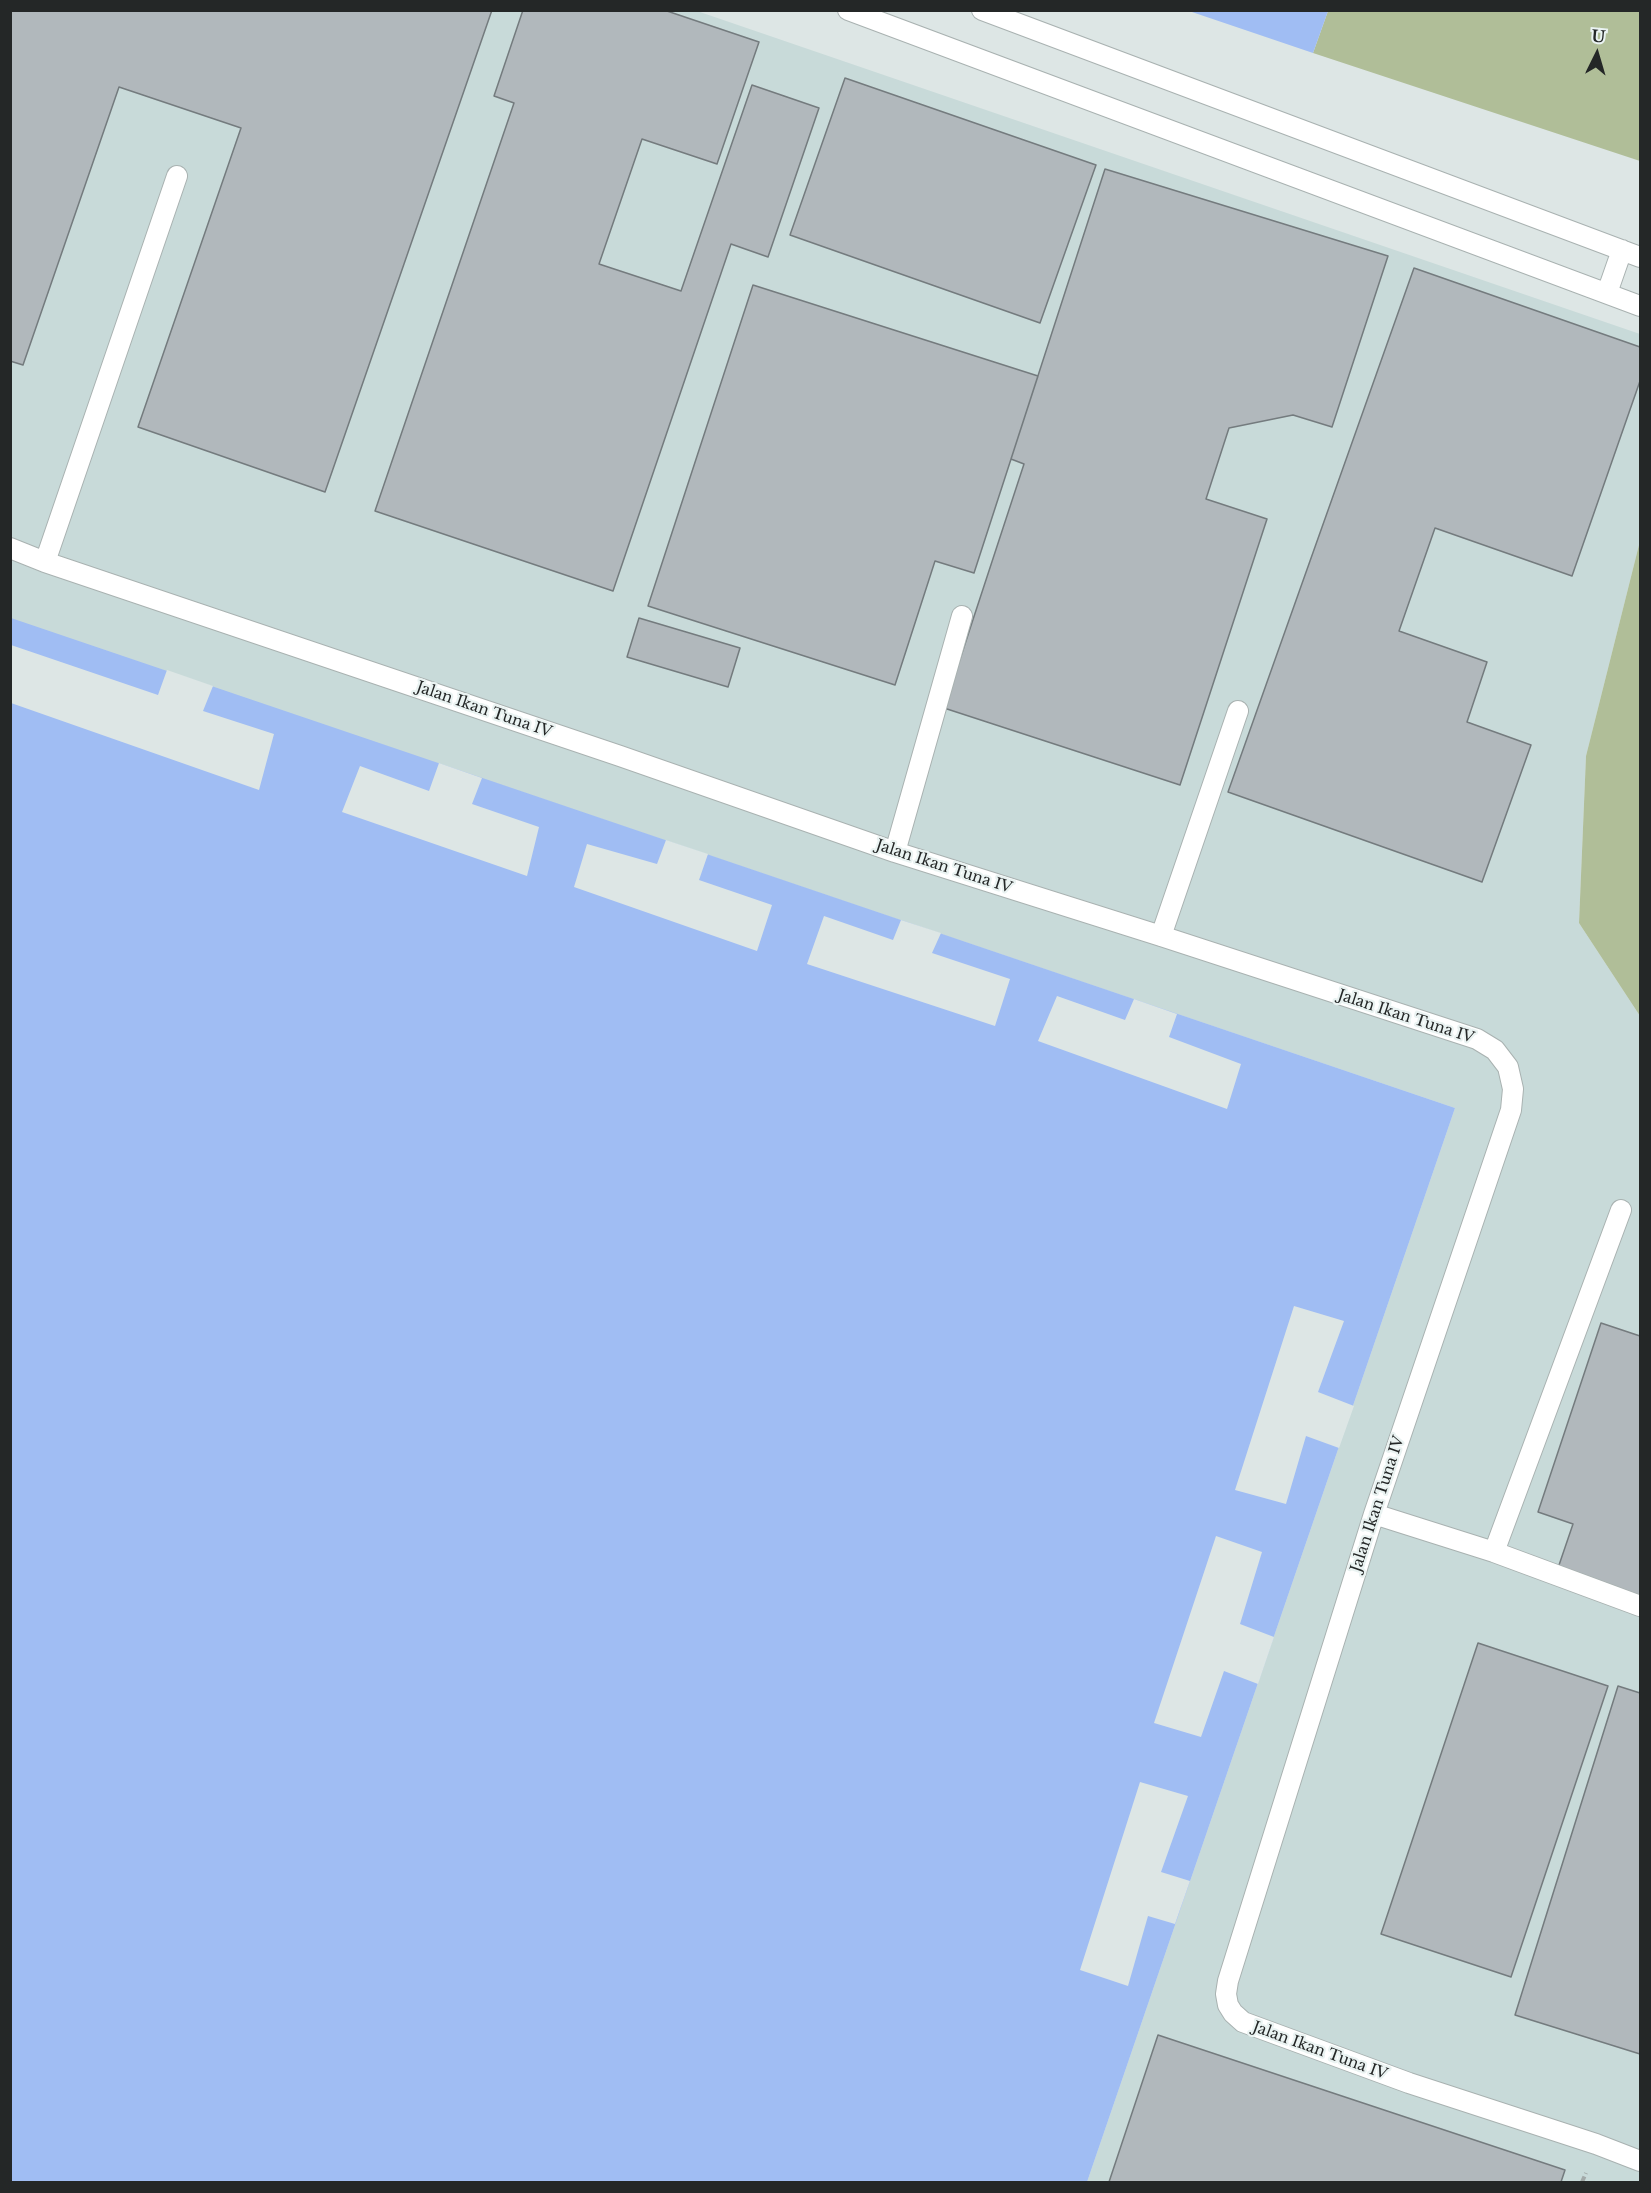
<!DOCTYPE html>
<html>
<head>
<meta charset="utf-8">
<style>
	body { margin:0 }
	#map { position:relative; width:1651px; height:2193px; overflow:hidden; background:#dde6e5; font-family:"Libre Baskerville",serif }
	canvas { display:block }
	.frame { position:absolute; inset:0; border:12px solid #242727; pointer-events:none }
	.north { position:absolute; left:1567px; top:24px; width:60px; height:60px; -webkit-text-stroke:4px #eaf3f2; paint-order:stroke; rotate:5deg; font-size:16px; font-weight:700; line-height:24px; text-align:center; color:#242727 }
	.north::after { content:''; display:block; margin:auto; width:21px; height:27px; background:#242727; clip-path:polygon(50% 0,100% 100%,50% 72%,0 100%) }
</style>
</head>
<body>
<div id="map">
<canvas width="1651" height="2193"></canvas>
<div class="frame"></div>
<div class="north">U</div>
</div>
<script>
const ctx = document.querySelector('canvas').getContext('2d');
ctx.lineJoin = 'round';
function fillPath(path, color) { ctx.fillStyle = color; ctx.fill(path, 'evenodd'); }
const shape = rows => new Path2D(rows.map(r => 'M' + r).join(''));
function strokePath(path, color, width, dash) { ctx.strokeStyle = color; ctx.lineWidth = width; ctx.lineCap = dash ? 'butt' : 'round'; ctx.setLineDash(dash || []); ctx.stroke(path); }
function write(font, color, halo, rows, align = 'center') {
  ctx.font = font + ' "Libre Baskerville",serif'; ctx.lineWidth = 4.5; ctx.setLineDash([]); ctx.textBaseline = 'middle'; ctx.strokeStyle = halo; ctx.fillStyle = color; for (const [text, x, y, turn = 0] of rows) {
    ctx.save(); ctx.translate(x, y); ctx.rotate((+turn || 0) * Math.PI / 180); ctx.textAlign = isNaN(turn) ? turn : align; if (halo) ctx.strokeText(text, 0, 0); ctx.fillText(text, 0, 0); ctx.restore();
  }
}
const built = shape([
	[11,11,697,11,1640,334,1640,541,1586,756,1579,923,1640,1016,1640,2182,1087,2182,1455,1108,11,619]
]);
const green = shape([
	[1328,11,1640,11,1640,161,1313,53],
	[1640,541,1640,1016,1579,923,1586,756]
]);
const water = shape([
	[1189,11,1328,11,1313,53],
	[11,618,1455,1108,1087,2182,11,2182]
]);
const pier = shape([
	[11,645,158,695,167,670,213,686,203,711,274,734,259,790,11,703],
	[439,763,482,778,472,804,539,827,527,876,342,812,360,766,429,791],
	[666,840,708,854,699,880,772,905,757,951,574,887,587,844,657,864],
	[824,916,893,940,901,920,941,933,932,953,1010,979,995,1026,807,964],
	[1057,996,1125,1020,1134,999,1177,1014,1169,1037,1241,1064,1227,1109,1038,1041],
	[1294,1306,1344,1321,1318,1392,1354,1406,1339,1448,1306,1436,1286,1504,1235,1490],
	[1216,1536,1262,1552,1240,1624,1274,1637,1258,1684,1224,1671,1201,1737,1154,1723],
	[1140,1782,1188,1796,1161,1872,1190,1881,1175,1924,1148,1916,1128,1986,1080,1970]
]);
const building = shape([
	[10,10,492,10,325,492,138,427,241,128,119,87,23,365,10,361,10,10],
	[523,10,664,10,759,42,717,164,642,139,599,264,681,291,752,85,819,108,768,257,731,244,613,591,375,511,514,103,494,96,523,10],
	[845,78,1096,165,1040,323,790,235,845,78],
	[1105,169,1388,256,1332,427,1293,415,1229,428,1206,499,1267,519,1180,785,944,708,1024,464,1011,459,1105,169],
	[1414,268,1640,347,1640,381,1572,576,1435,528,1399,631,1487,662,1467,722,1531,745,1482,882,1228,792,1414,268],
	[753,285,1038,376,974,573,935,561,895,685,648,606,753,285],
	[639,618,740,648,728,687,627,657,639,618],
	[1601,1323,1640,1336,1640,1599,1557,1571,1573,1524,1538,1512,1601,1323],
	[1478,1643,1608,1686,1511,1977,1381,1934,1478,1643],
	[1618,1686,1640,1693,1640,2054,1515,2015,1618,1686],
	[1158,2035,1565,2170,1561,2182,1109,2182,1158,2035]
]);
const path = shape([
	[1582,2182,1586,2173]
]);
const service = shape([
	[848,10,1640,306],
	[982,10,1640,257],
	[1607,293,1622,250],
	[10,548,45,562,620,756,895,852,1161,936,1477,1039,1495,1050,1508,1067,1513,1089,1511,1110,1374,1514,1228,1981,1226,1994,1228,2005,1233,2013,1243,2022,1409,2083,1596,2144,1640,2161],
	[45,562,177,176],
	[895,852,962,616],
	[1161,936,1238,711],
	[1374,1514,1494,1552,1640,1606],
	[1494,1552,1621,1210]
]);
const streetNames = [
	["Jalan Ikan Tuna IV",484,710,19],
	["Jalan Ikan Tuna IV",944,867,18],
	["Jalan Ikan Tuna IV",1406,1017,18],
	["Jalan Ikan Tuna IV",1378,1504,-72],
	["Jalan Ikan Tuna IV",1320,2051,20]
];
fillPath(built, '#c8dad9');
fillPath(green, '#b0be98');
fillPath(water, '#a0bdf3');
fillPath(pier, '#dde6e5');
fillPath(building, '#b1b8bc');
strokePath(building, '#747b7e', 1.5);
strokePath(service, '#a9b2b1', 22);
strokePath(path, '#a2a9a8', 4, [6, 3]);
strokePath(service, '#fff', 20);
write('15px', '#242727', '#eaf3f2', streetNames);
</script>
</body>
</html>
